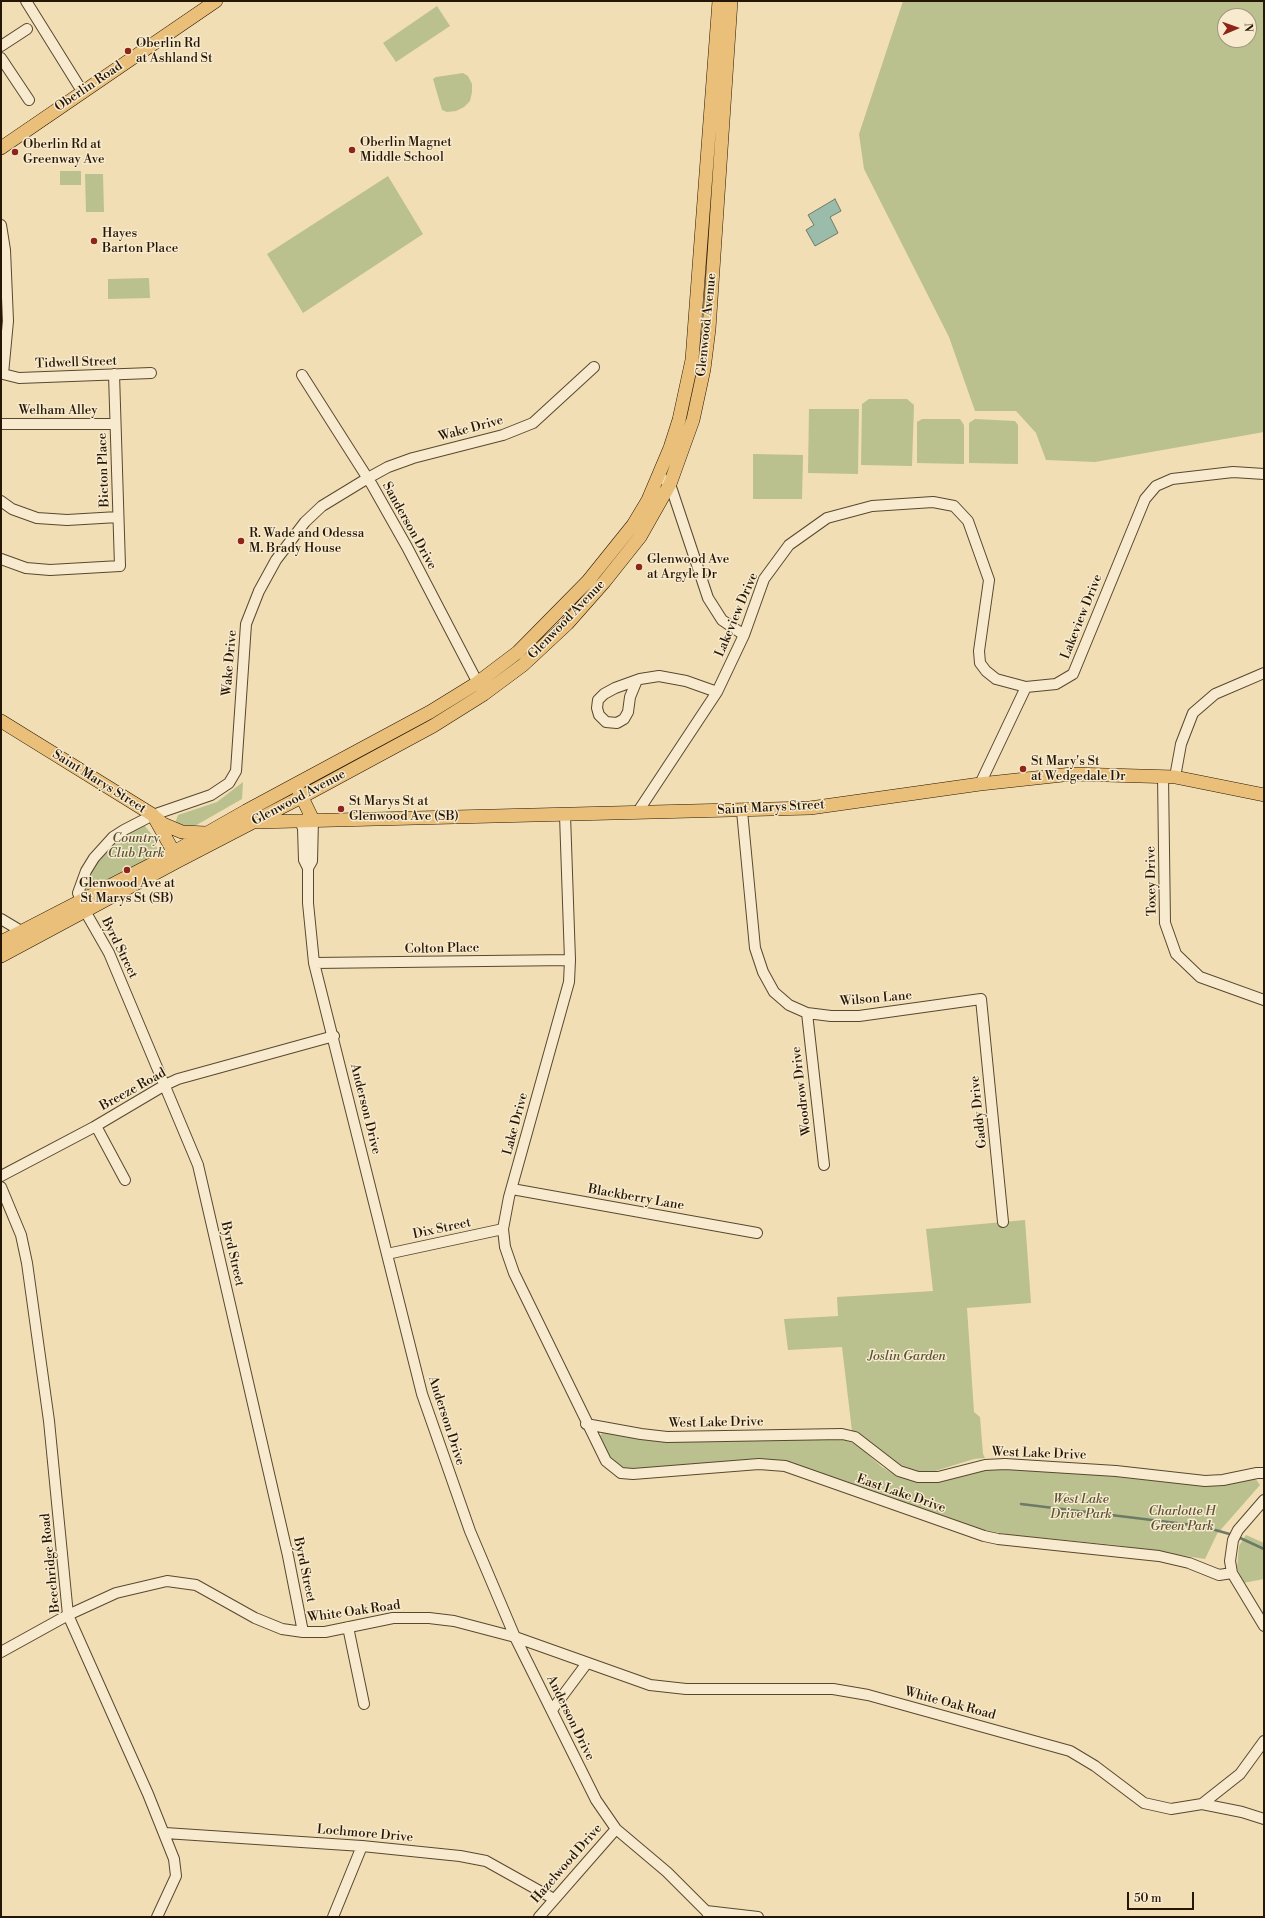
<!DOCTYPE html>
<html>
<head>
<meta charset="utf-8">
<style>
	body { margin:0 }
	#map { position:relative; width:1265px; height:1918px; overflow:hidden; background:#f2deb4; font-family:"Libre Bodoni",serif }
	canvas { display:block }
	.frame { position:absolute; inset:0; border:2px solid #261604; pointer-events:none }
	.north { position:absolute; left:1217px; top:8px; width:40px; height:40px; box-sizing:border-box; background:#f7eace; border:1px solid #a3957d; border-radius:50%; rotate:88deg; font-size:11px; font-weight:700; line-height:16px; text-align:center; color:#261604 }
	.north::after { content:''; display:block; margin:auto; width:14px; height:18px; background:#8f2418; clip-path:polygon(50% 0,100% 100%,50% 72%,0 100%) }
	.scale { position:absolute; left:1127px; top:1892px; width:67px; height:18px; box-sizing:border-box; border:2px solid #261604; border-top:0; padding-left:5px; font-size:12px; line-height:14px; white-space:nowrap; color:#261604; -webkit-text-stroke:3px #f7eace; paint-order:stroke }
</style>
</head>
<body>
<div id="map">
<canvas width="1265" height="1918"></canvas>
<div class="frame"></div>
<div class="north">N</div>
<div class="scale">50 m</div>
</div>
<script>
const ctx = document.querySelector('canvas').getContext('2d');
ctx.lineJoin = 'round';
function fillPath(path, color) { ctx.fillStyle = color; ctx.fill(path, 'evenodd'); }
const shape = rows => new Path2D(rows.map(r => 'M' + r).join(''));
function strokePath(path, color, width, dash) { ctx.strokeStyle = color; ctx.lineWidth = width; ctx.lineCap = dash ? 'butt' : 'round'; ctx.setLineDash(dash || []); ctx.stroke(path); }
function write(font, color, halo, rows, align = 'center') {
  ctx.font = font + ' "Libre Bodoni",serif'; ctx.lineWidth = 3; ctx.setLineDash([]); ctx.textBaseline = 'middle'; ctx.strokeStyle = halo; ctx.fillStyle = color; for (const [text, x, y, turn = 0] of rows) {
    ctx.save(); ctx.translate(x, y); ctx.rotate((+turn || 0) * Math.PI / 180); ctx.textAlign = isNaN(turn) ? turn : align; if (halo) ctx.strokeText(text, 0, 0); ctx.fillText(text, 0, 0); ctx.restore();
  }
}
const green = shape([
	[903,1,1264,1,1264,432,1095,462,1046,460,1036,433,1016,411,975,411,949,337,864,169,859,134],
	[1225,16,1249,16,1249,40,1225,40],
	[437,6,450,26,396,62,383,43],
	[463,73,468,76,472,84,472,92,470,101,464,107,456,111,447,112,442,110,433,79,436,77],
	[60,171,81,171,81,185,60,185],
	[85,174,103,174,104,212,86,212],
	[388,176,423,234,303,313,267,254],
	[149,278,150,298,108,299,108,279],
	[869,399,907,399,914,405,912,466,861,465,862,404],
	[809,409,859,409,858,474,808,473],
	[922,419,960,419,964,425,964,464,917,463,917,422],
	[975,419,1015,421,1018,425,1018,464,969,463,969,423],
	[753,454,803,455,802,499,753,499],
	[243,782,242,799,193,827,182,829,175,823,178,815,217,802],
	[141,826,145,826,152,835,157,848,156,853,152,857,89,891,85,891,83,888,92,869,105,850,121,837],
	[1025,1220,1031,1303,967,1308,974,1412,980,1417,983,1454,985,1458,974,1459,935,1471,913,1471,899,1466,868,1441,852,1431,842,1347,788,1350,784,1319,838,1316,837,1297,933,1291,926,1229],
	[603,1432,647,1440,671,1442,834,1437,856,1444,882,1467,895,1475,916,1482,935,1482,974,1471,1003,1468,1080,1473,1203,1486,1255,1478,1260,1485,1217,1534,1205,1559,1115,1545,1013,1535,983,1530,937,1517,777,1460,747,1460,627,1470,617,1468,607,1460,598,1438],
	[1246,1535,1264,1543,1264,1579,1243,1583,1237,1568,1239,1546]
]);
const water = shape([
	[835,199,841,211,830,217,838,233,815,246,806,230,814,225,808,215,835,199]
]);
const stream = shape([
	[1021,1504,1201,1526,1233,1535],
	[1238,1537,1264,1549]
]);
const minor = shape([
	[26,1,82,91],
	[1,46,27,29],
	[1,58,29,100],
	[1,225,5,250,8,321,3,374,19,378,151,373],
	[302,375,372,485,407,547,481,689],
	[1,424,115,424],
	[659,476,670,484,708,598,722,620,744,635],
	[1,501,12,509,37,518,67,520,118,517],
	[1,559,26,568,50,570,120,566,114,374],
	[637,680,630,697,628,712,624,719,617,723,606,722,599,715,597,708,598,700,604,694,615,688,640,679,659,676,686,681,717,692],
	[1163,776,1165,923,1176,954,1200,977,1264,1000],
	[1175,777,1181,744,1193,713,1215,694,1264,673],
	[980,784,1026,687],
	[742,811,755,948,763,972,774,992,789,1005,807,1013,831,1016,859,1016,981,999,1003,1222],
	[637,813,717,692,744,635,764,579,789,545,827,518,872,506,933,502,954,506,968,521,989,580,979,651,980,663,986,671,996,679,1026,687,1056,684,1073,674,1145,499,1156,486,1172,479,1233,472,1264,474],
	[565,815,570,960,569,982,509,1197,503,1229,505,1247,514,1273,606,1461,621,1473,633,1474,759,1464,785,1466,984,1536,998,1539,1159,1556,1189,1563,1219,1575,1232,1573],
	[300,822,303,828,304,860,308,868,308,903,314,963,422,1394,470,1531,515,1637,596,1800,616,1829,667,1872,706,1911,710,1917],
	[308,868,312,861,313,820],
	[1,919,21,931,24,937],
	[314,963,570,960],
	[807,1013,824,1165],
	[96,1126,125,1180],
	[1,1176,94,1127,165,1085,178,1079,334,1036],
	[1,1187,21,1235,27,1263,49,1421,68,1615,148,1794,174,1859,176,1876,157,1917],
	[512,1189,757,1233],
	[387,1254,503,1229],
	[586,1424,641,1434,667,1437,842,1434,855,1437,899,1471,918,1477,938,1477,985,1465,1005,1464,1116,1471,1205,1481,1223,1480,1257,1473,1264,1473],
	[1264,1500,1238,1530,1233,1540,1230,1561,1232,1573,1264,1626],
	[348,1627,364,1704],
	[303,1632,288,1556,198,1165,109,953,85,911,78,893,86,871,94,858,113,837,124,830,153,815,211,795,229,783,236,771,246,624,259,591,276,560,305,522,322,506,368,478,388,467,413,458,503,435,533,423,594,367],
	[1,1652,68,1615,116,1593,167,1581,196,1585,255,1618,282,1629,303,1632,325,1632,393,1618,429,1618,454,1621,515,1637,650,1685,686,1689,833,1689,868,1695,1070,1751,1095,1766,1144,1803,1171,1809,1202,1804,1240,1774,1264,1741],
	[552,1710,587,1663],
	[1202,1804,1242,1812,1264,1819],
	[165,1833,362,1846,460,1856,486,1861,554,1899],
	[706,1911,758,1917],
	[333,1917,362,1846],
	[539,1917,616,1829]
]);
const major = shape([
	[1,148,216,1],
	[1,721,153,815,177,858],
	[298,789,313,820],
	[156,818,163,824,182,832,206,833],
	[257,822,810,808,980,784,1072,774,1175,777,1264,795],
	[1,942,158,861,246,811,430,712,477,683,518,652,588,581,633,525,648,500,670,448,679,420,692,360,719,1],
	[1,956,178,861,311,792,433,726,484,694,523,665,567,624,605,581,640,537,670,484,693,420,704,369,709,329,731,1]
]);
const markers = [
	[128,51,4,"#8f2418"],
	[352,150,4,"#8f2418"],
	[15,152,4,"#8f2418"],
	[94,241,4,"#8f2418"],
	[241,541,4,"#8f2418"],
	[639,567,4,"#8f2418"],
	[1023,769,4,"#8f2418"],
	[341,809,4,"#8f2418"],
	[127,870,4,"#8f2418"]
];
const poiNames = [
	["Oberlin Rd",136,44],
	["at Ashland St",136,59],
	["Oberlin Magnet",360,143],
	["Middle School",360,158],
	["Oberlin Rd at",23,145],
	["Greenway Ave",23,160],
	["Hayes",102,234],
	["Barton Place",102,249],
	["R. Wade and Odessa",249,534],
	["M. Brady House",249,549],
	["Glenwood Ave",647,560],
	["at Argyle Dr",647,575],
	["St Mary's St",1031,762],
	["at Wedgedale Dr",1031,777],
	["St Marys St at",349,802],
	["Glenwood Ave (SB)",349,817],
	["Glenwood Ave at",127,884,"center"],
	["St Marys St (SB)",127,899,"center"]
];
const streetNames = [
	["Oberlin Road",89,87,-34],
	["Glenwood Avenue",707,325,-84],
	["Tidwell Street",76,363,-2],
	["Welham Alley",58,411],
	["Wake Drive",471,429,-15],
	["Bicton Place",104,470,-92],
	["Sanderson Drive",409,526,61],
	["Lakeview Drive",737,615,-67],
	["Lakeview Drive",1082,617,-68],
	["Glenwood Avenue",567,620,-46],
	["Wake Drive",230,663,-85],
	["Saint Marys Street",99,782,32],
	["Glenwood Avenue",299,798,-28],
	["Saint Marys Street",771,808,-3],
	["Toxey Drive",1152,881,-91],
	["Byrd Street",119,948,64],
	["Colton Place",442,949,-1],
	["Wilson Lane",876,999,-5],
	["Breeze Road",133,1090,-29],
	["Woodrow Drive",802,1091,-97],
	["Anderson Drive",365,1109,76],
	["Gaddy Drive",979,1112,-96],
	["Lake Drive",516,1124,-75],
	["Blackberry Lane",636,1198,10],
	["Dix Street",442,1229,-12],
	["Byrd Street",232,1254,77],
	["Anderson Drive",446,1421,72],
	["West Lake Drive",716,1423,-1],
	["West Lake Drive",1039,1454,2],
	["East Lake Drive",901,1494,19],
	["Beechridge Road",51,1563,-96],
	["Byrd Street",304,1570,78],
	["White Oak Road",354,1612,-8],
	["White Oak Road",950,1704,15],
	["Anderson Drive",570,1718,64],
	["Lochmore Drive",365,1834,5],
	["Hazelwood Drive",567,1864,-49]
];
const parkNames = [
	["Country",136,839],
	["Club Park",136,854],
	["Joslin Garden",907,1357],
	["West Lake",1081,1500],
	["Drive Park",1081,1515],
	["Charlotte H",1182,1512],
	["Green Park",1182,1527]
];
fillPath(green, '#bac18e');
fillPath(water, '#9bbcaa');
strokePath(water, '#6c7a68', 1);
strokePath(stream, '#6c7a68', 2.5);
strokePath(minor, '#594830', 12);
strokePath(major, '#261604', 14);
strokePath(minor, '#f7eace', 10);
strokePath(major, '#e9bf7a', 13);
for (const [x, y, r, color] of markers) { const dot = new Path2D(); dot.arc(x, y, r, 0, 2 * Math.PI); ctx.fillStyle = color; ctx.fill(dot); strokePath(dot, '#f7eace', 1.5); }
write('13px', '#261604', '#f7eace', poiNames, 'left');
write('13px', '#261604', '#f7eace', streetNames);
write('italic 13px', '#5a5234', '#f7eace', parkNames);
</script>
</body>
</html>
